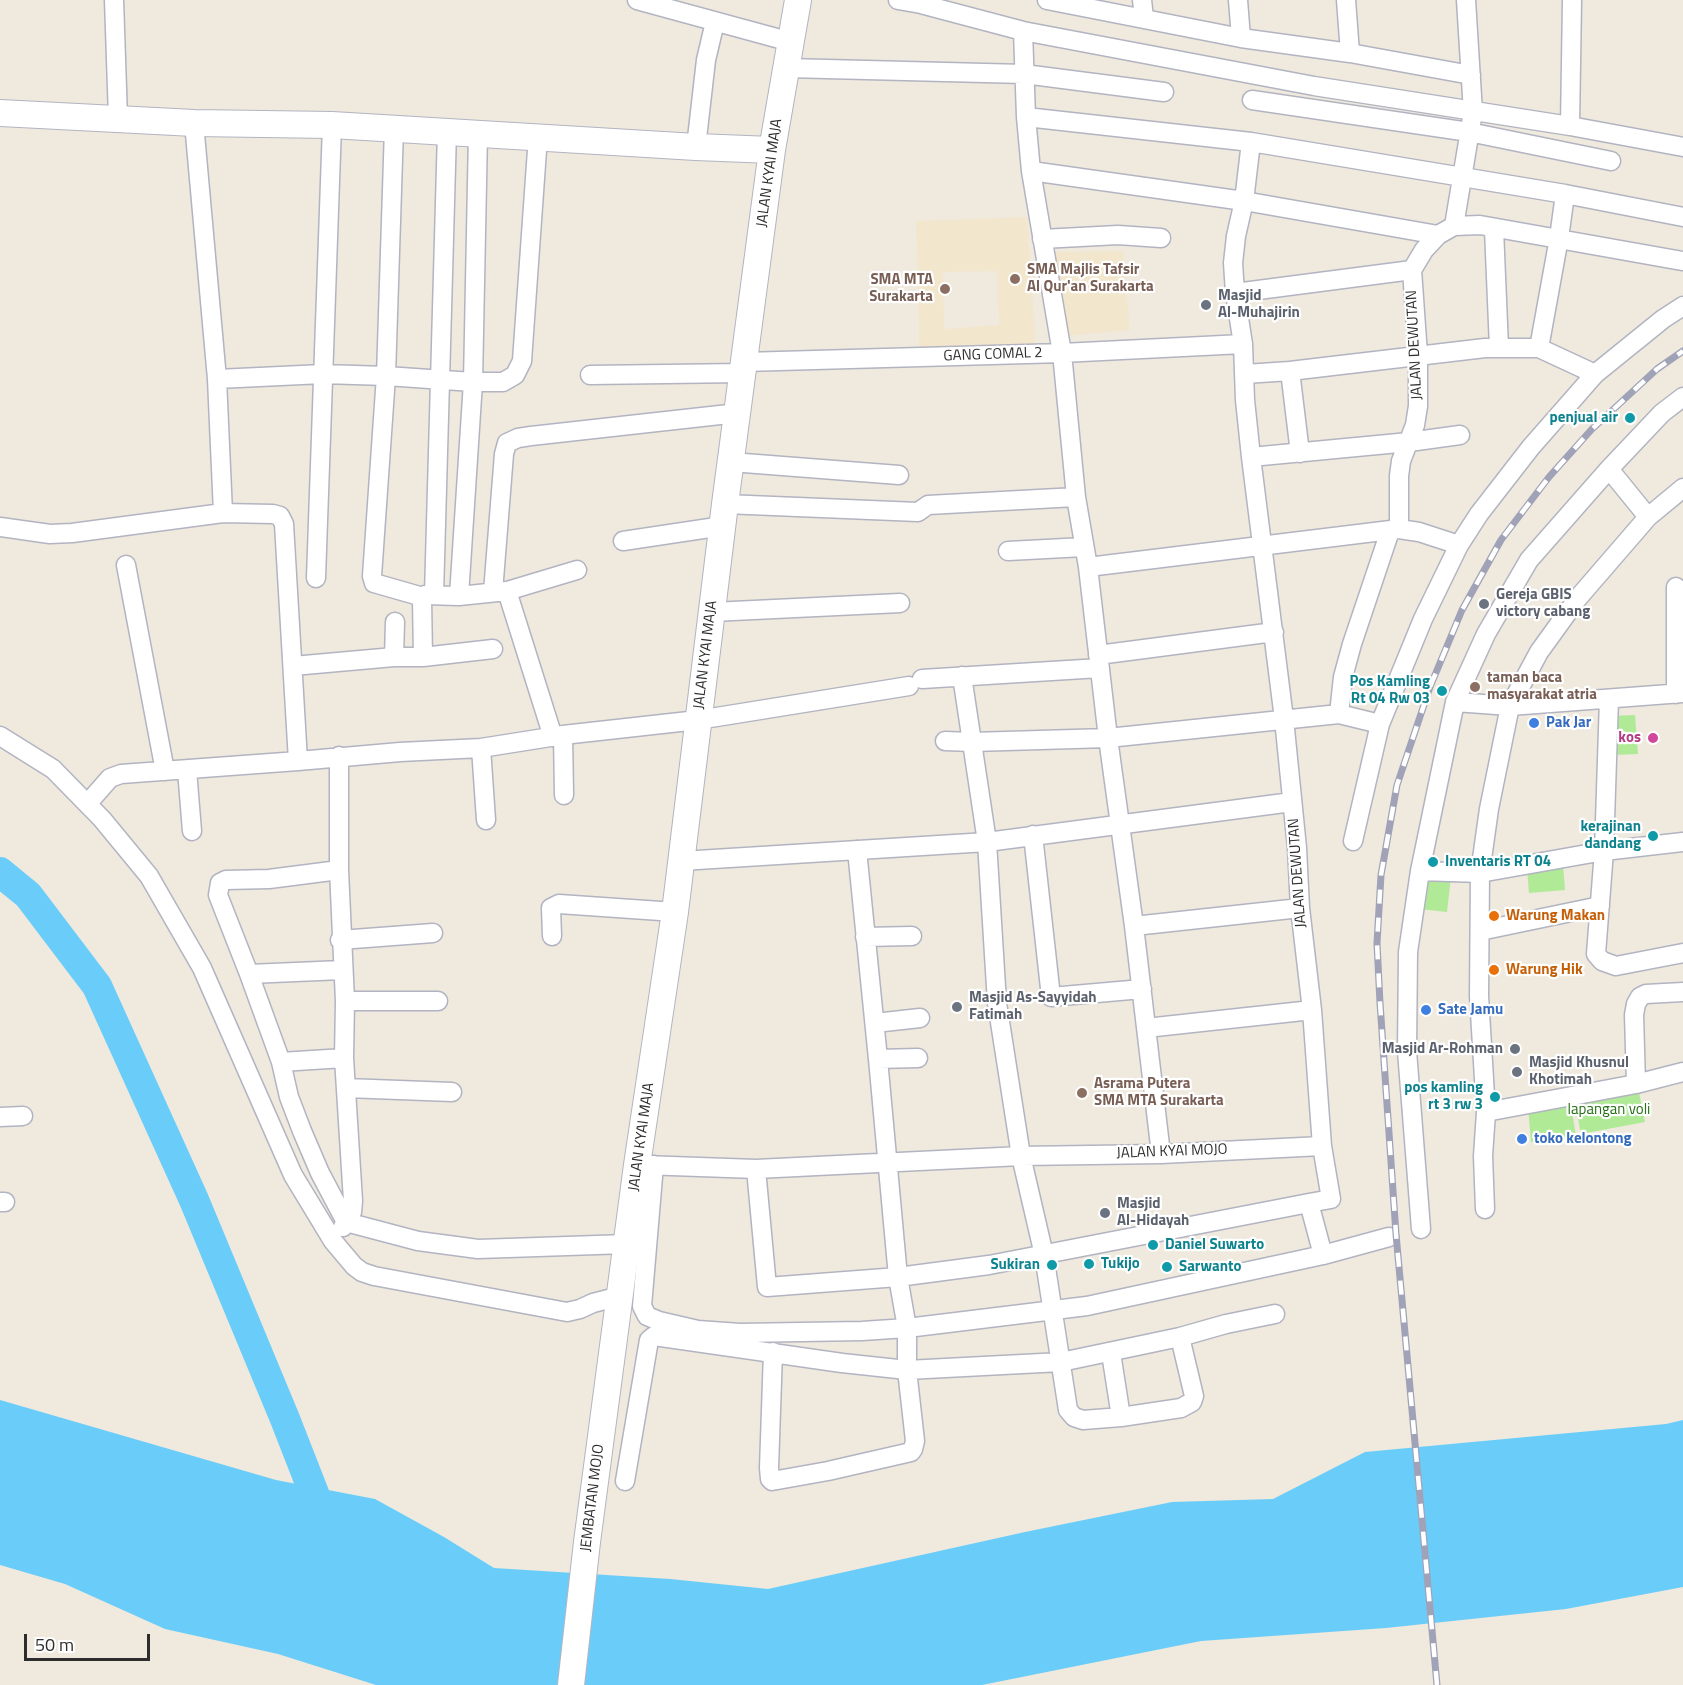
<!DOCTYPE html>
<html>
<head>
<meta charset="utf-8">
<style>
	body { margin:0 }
	#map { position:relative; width:1683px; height:1685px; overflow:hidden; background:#efe9de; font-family:"Titillium Web",sans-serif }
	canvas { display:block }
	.scale { position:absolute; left:24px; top:1634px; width:126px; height:27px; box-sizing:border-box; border:3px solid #2d2d2d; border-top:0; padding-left:8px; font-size:18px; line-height:21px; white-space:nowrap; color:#2d2d2d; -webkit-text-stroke:4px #fff; paint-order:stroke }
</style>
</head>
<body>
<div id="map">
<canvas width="1683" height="1685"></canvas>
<div class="scale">50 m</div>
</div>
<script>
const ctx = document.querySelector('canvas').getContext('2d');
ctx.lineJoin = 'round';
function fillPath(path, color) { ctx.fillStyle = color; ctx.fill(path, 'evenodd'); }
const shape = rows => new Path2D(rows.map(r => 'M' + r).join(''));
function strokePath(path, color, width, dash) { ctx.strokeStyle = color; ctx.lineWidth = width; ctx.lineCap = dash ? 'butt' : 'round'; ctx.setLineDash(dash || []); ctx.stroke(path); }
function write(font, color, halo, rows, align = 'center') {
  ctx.font = font + ' "Titillium Web",sans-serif'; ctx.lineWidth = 4.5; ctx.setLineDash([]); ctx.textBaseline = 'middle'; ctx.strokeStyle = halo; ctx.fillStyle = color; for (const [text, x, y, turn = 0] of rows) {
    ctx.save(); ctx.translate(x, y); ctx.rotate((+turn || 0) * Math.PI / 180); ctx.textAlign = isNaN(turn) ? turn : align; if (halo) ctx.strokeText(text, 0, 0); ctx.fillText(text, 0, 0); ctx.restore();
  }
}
const education = shape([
	[1027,217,1036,349,917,354,919,336,916,221],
	[997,271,999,325,944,329,943,272],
	[1123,251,1130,330,1063,336,1049,252]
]);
const green = shape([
	[1635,715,1638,754,1613,755,1611,716],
	[1563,865,1565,890,1529,893,1527,868],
	[1423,874,1451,877,1447,912,1419,909],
	[1638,1087,1645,1122,1581,1134,1574,1099],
	[1570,1099,1576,1136,1531,1142,1528,1107]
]);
const water = shape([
	[0,1400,276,1480,375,1499,444,1537,494,1568,670,1579,768,1589,1025,1532,1172,1502,1273,1499,1365,1452,1666,1424,1683,1420,1683,1587,1566,1609,1386,1628,1201,1641,982,1685,376,1685,278,1654,165,1629,65,1584,0,1565]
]);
const river = shape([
	[0,872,28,895,97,986,194,1200,285,1419,326,1524]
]);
const street = shape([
	[114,0,118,118],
	[637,0,791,42],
	[898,0,921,4,1023,31,1314,86,1570,126,1683,147],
	[1047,0,1241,38,1350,53,1471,75],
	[1142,0,1144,18],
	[1238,0,1241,38],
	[1346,0,1350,53],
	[1023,31,1026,117,1031,171,1062,353,1076,497,1088,567,1108,738,1134,926,1161,1154],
	[787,68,1024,74,1164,92],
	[1252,100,1469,132,1611,161],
	[1026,117,1251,142,1565,194,1683,217],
	[194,123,217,379,223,513],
	[1570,126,1572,0],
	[394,128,386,376,372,576,374,583,423,597],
	[1251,142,1244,201,1236,236,1233,263,1235,293,1243,344,1245,400,1251,457,1284,719,1297,848,1300,908,1312,1010,1322,1146,1331,1199,1309,1203],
	[696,147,706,60,715,22],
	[1031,171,1244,201,1438,235],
	[1454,226,1480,225,1682,261],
	[1494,229,1499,348],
	[1042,239,1118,235,1161,238],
	[1235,293,1412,270],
	[1539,348,1559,238,1565,194],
	[744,362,1062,353,1243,344],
	[1290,371,1300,453],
	[1245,374,1290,371,1485,348,1539,348,1595,374],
	[590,375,742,373],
	[217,379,323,374,386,376,473,382,503,382,515,375,522,361,538,136],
	[1251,457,1409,442,1460,435],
	[731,462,899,475],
	[1609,469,1648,517],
	[725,504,918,512,928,505,1076,497],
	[0,527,50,534,72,533,223,513,273,514,280,516,284,524,298,761],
	[1399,529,1399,476,1401,461,1415,425,1418,406,1418,355,1412,270,1424,250,1438,235,1454,226,1473,112,1466,0],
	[623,541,723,526],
	[1008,551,1084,547],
	[126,565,165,771],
	[1088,567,1399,529,1419,532,1459,545],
	[316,578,332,125],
	[1676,587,1676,694],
	[507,591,553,737],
	[493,592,504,454,507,443,518,438,531,436,738,413],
	[434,595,447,131],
	[459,596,473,382,478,133],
	[712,612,900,603],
	[1098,655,1274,632],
	[394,657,395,622],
	[423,657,493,649],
	[293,666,394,657,423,657,422,599,425,595,459,596,507,591,577,570],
	[962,676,987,842,997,1003,1021,1156,1044,1255,1068,1410,1074,1417,1083,1420,1121,1417,1181,1408,1192,1402,1194,1396,1180,1337],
	[922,679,1100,668],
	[1609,699,1604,851,1596,954,1602,961,1616,966,1683,953],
	[1455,702,1510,706,1683,693],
	[1339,714,1343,677,1352,644,1390,531],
	[563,735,564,795],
	[0,736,53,769,102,819,149,876,202,968,293,1175,333,1241,354,1266,362,1272,374,1276,567,1312,580,1309,593,1303,620,1296],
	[945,741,972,742,1108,738,1339,714,1380,724],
	[481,748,486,820],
	[339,756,339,870,345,1001,344,1058,353,1201,352,1212,343,1227],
	[187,770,192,831],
	[88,803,110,778,121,774,298,761,400,752,481,748,563,735,698,720,909,686],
	[1033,835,1051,997,1142,989],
	[1353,841,1380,724,1423,619,1459,545,1479,514,1531,447,1595,374,1663,319,1683,306],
	[681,861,987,842,1292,802],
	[339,870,269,879,226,880,220,883,218,895,249,974,281,1062,289,1097,302,1131,320,1173,346,1222,418,1241,478,1249,627,1244],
	[1420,871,1480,873,1604,851,1683,842],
	[1134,926,1300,908],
	[1480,931,1600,906],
	[552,936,551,908,559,904,675,912],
	[865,937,912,936],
	[340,940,433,933],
	[249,974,342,970],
	[345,1001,438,1001],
	[875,1023,920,1018],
	[1146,1028,1312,1010],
	[878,1059,918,1058],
	[281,1062,344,1058],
	[1636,1084,1634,1015,1636,1004,1640,997,1646,994,1683,992],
	[346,1088,452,1092],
	[1486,1112,1636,1084,1683,1072],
	[0,1117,23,1116],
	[643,1165,756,1169,1021,1156,1161,1154,1322,1146],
	[654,1165,642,1306,647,1316,659,1321,698,1330,740,1333,862,1331,907,1328,1087,1306,1323,1255,1389,1237],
	[756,1169,767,1287,898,1277,989,1265,1309,1203,1323,1255],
	[0,1202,5,1202],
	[1485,1209,1483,1156,1486,1112,1479,996,1480,873,1489,809,1510,706,1539,652,1578,598,1648,517,1683,488],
	[1421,1229,1407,1051,1408,952,1420,871,1455,702,1486,634,1529,560,1609,469,1662,413,1683,397],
	[773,1352,769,1468,770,1479,772,1481,828,1471,911,1452,913,1449,915,1441,907,1370,907,1328,898,1277,878,1059,857,850],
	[1111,1353,1121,1417],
	[625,1481,649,1340,654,1336,842,1363,907,1370,1061,1362,1180,1337,1226,1324,1275,1314]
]);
const secondary = shape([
	[0,113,194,123,332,125,696,147,772,150],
	[571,1685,587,1542,637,1165,675,912,725,504,772,150,798,0]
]);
const rail = shape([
	[1437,1685,1396,1234,1380,1003,1377,943,1381,875,1397,785,1430,687,1462,610,1501,540,1549,477,1592,429,1657,369,1683,351]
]);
const markers = [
	[1015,279,6,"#8d6e63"],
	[945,289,6,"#8d6e63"],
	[1206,305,6,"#6b7280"],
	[1630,418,6,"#0f9aa8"],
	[1484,604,6,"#6b7280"],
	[1475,687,6,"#8d6e63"],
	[1442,691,6,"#0f9aa8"],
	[1534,723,6,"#3f7fe0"],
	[1653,738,6,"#d1479c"],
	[1653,836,6,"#0f9aa8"],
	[1433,862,6,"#0f9aa8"],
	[1494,916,6,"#e8710a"],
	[1494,970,6,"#e8710a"],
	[957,1007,6,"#6b7280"],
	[1426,1010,6,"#3f7fe0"],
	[1515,1049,6,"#6b7280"],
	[1517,1072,6,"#6b7280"],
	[1082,1093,6,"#8d6e63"],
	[1495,1097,6,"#0f9aa8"],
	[1522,1139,6,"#3f7fe0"],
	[1105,1213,6,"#6b7280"],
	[1153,1245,6,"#0f9aa8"],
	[1089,1264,6,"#0f9aa8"],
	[1052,1265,6,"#0f9aa8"],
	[1167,1267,6,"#0f9aa8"]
];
const streetNames = [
	["JALAN KYAI MAJA",770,173,-82],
	["JALAN DEWUTAN",1415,345,-93],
	["GANG COMAL 2",993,355,-2],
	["JALAN KYAI MAJA",706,655,-83],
	["JALAN DEWUTAN",1298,873,-94],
	["JALAN KYAI MAJA",642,1137,-82],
	["JALAN KYAI MOJO",1172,1152,-2],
	["JEMBATAN MOJO",593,1498,-83]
];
const educationNames = [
	["SMA Majlis Tafsir",1027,270],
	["Al Qur'an Surakarta",1027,287],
	["SMA MTA",933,280,"right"],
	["Surakarta",933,297,"right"],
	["taman baca",1487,678],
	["masyarakat atria",1487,695],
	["Asrama Putera",1094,1084],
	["SMA MTA Surakarta",1094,1101]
];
const worshipNames = [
	["Masjid",1218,296],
	["Al-Muhajirin",1218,313],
	["Gereja GBIS",1496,595],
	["victory cabang",1496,612],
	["Masjid As-Sayyidah",969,998],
	["Fatimah",969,1015],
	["Masjid Ar-Rohman",1503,1049,"right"],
	["Masjid Khusnul",1529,1063],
	["Khotimah",1529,1080],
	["Masjid",1117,1204],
	["Al-Hidayah",1117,1221]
];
const cultureNames = [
	["penjual air",1618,418],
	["Pos Kamling",1430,682],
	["Rt 04 Rw 03",1430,699],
	["kerajinan",1641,827],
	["dandang",1641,844],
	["Inventaris RT 04",1445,862,"left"],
	["pos kamling",1483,1088],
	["rt 3 rw 3",1483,1105],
	["Daniel Suwarto",1165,1245,"left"],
	["Tukijo",1101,1264,"left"],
	["Sukiran",1040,1265],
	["Sarwanto",1179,1267,"left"]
];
const shopNames = [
	["Pak Jar",1546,723],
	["Sate Jamu",1438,1010],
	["toko kelontong",1534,1139]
];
const hotelNames = [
	["kos",1641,738]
];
const foodNames = [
	["Warung Makan",1506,916],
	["Warung Hik",1506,970]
];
const parkNames = [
	["lapangan voli",1609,1110]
];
fillPath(education, '#f2e7cd');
fillPath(green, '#b0ea97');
fillPath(water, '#6acdf9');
strokePath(river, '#6acdf9', 30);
strokePath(street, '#b2b4c1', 21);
strokePath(secondary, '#b2b4c1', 28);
strokePath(street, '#fff', 18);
strokePath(secondary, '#fff', 26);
strokePath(rail, '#a0a3b8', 7);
strokePath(rail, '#fff', 4.5, [14]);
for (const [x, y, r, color] of markers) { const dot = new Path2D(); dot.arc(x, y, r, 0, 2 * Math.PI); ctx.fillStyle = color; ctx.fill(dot); strokePath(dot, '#fff', 2); }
write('15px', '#2d2d2d', '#fff', streetNames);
write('bold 15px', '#785e54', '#fff', educationNames, 'left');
write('bold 15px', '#5b616d', '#fff', worshipNames, 'left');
write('bold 15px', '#0d838f', '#fff', cultureNames, 'right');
write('bold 15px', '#366cbe', '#fff', shopNames, 'left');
write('bold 15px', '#b23c85', '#fff', hotelNames, 'right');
write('bold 15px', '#c56008', '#fff', foodNames, 'left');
write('15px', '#257215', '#fff', parkNames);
</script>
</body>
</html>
